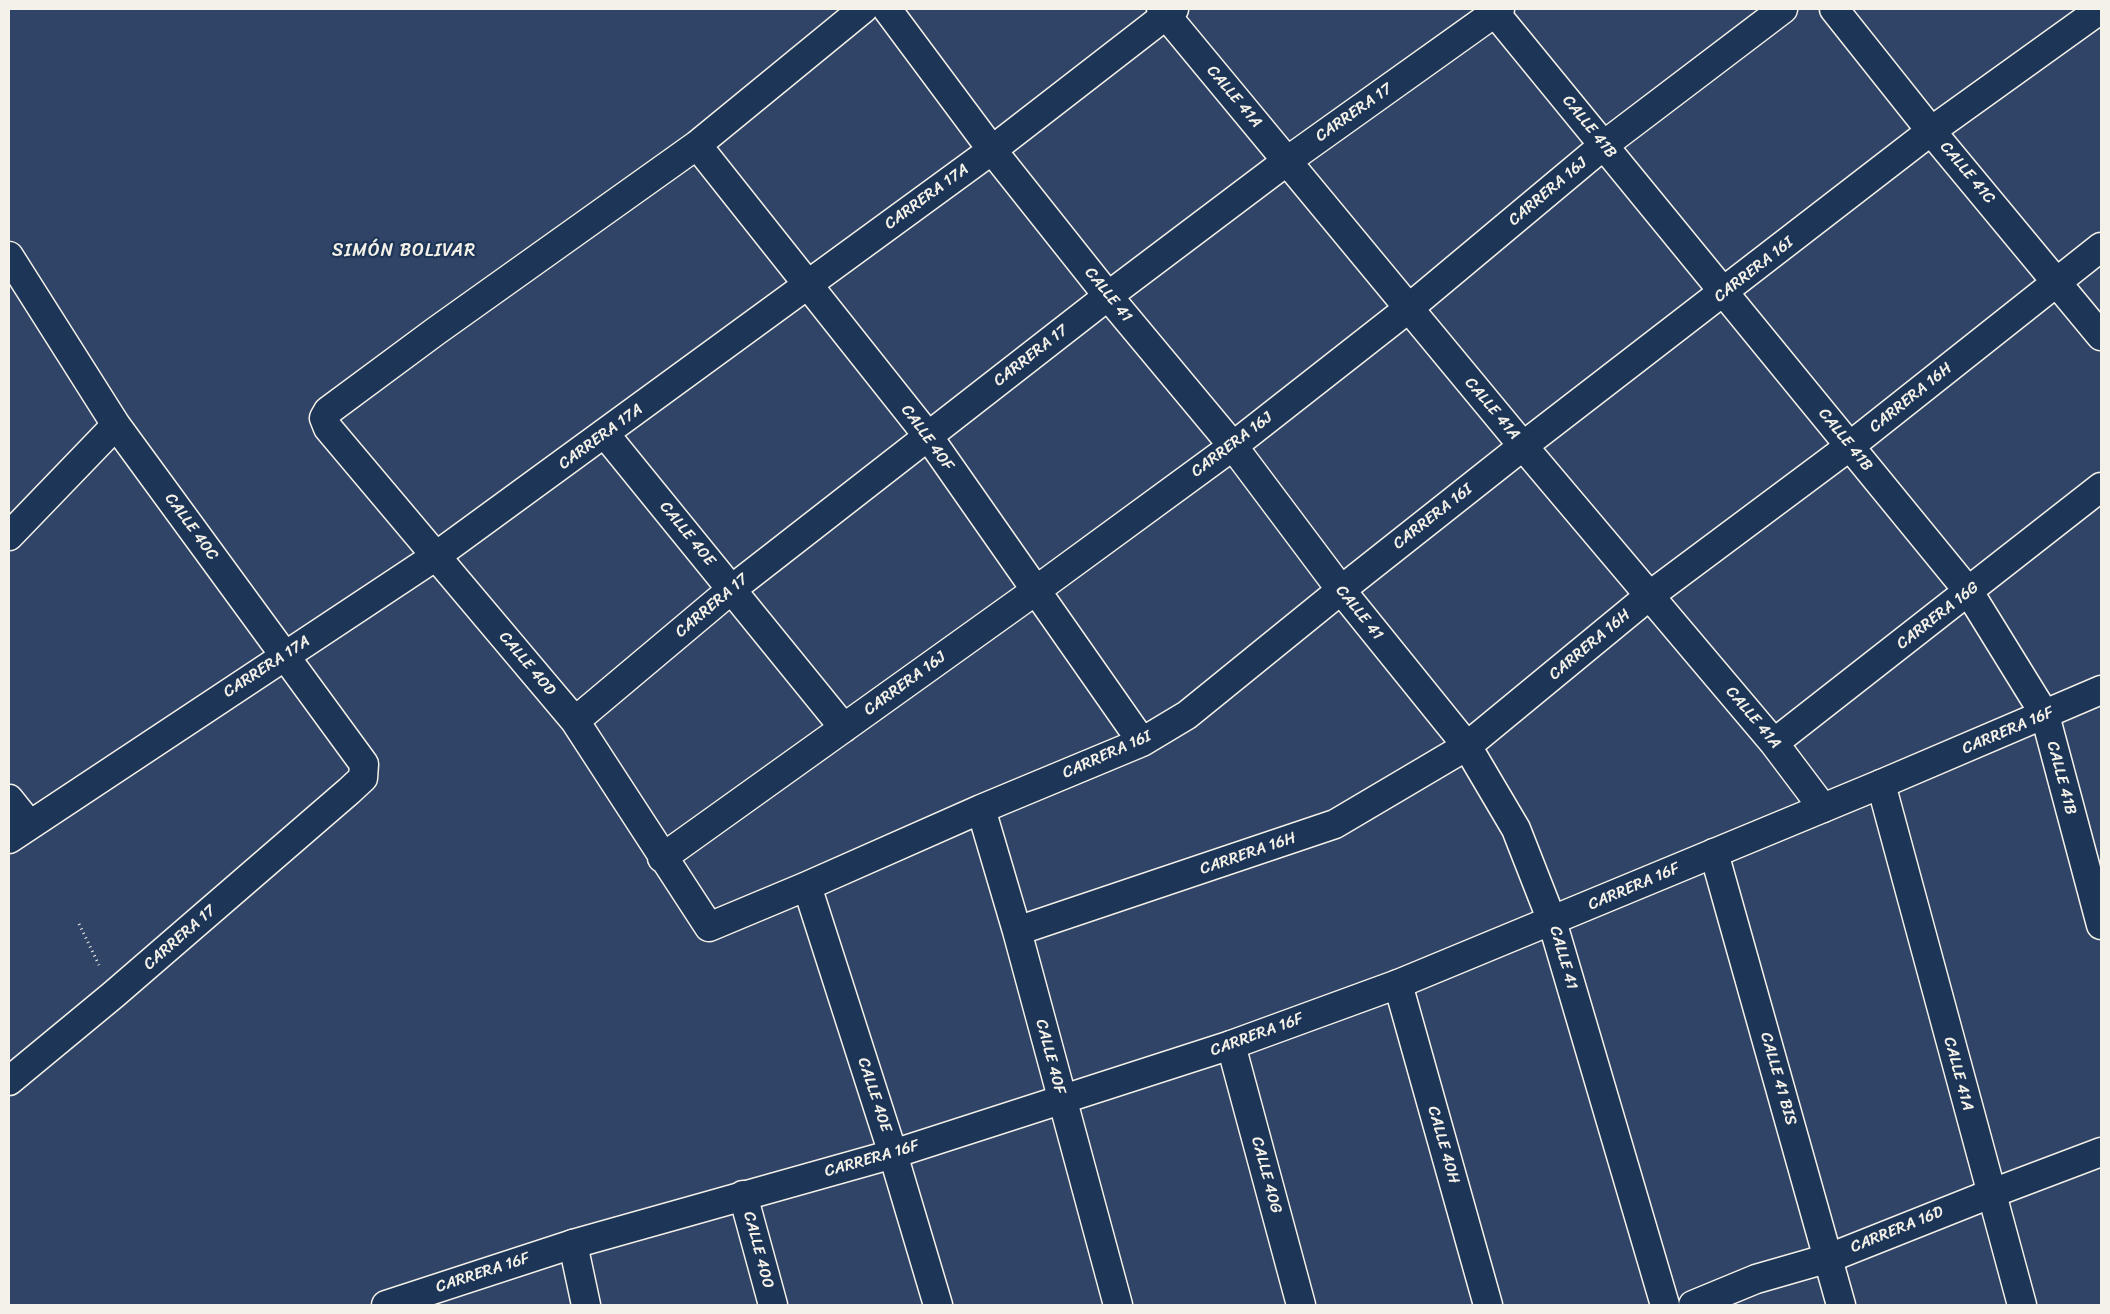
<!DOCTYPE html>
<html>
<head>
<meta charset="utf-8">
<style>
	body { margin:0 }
	#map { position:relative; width:2110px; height:1314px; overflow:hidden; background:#304468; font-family:Sriracha,sans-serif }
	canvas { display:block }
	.frame { position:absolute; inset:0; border:10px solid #f4f1e8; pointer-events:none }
</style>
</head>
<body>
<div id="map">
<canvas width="2110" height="1314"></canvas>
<div class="frame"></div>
</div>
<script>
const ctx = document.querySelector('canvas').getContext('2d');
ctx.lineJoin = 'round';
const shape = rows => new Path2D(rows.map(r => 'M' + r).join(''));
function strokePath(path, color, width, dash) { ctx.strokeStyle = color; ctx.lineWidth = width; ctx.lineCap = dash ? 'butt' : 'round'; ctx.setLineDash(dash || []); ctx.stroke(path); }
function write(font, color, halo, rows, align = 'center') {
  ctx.font = font + ' Sriracha,sans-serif'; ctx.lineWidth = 4.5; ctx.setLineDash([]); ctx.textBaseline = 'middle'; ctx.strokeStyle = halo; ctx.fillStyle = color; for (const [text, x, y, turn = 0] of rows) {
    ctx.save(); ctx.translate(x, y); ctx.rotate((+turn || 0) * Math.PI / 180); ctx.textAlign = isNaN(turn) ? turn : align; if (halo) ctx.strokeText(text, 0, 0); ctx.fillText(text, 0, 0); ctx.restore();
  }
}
const path = shape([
	[79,924,99,965]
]);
const pedestrian = shape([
	[1693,1305,1756,1279,1829,1258,1990,1194,2101,1152]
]);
const minor = shape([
	[863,9,697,145,436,331,328,411,324,418,328,428,575,721,709,927,807,886,981,809,1142,742,1187,715,1341,590,1523,446,1931,131,2101,9],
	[887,9,992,150,1108,296,1233,446,1341,590,1467,746,1516,829,1552,921,1665,1305],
	[1161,9,1523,446,1774,743,1823,808],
	[1492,9,1969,592,2045,715,2101,925],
	[1834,9,1931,131,2101,336],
	[697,145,928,436,1142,742],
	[9,256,116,425,364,764,363,778,349,791,113,995,9,1081],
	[605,434,844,728],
	[9,536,116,425],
	[575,721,732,589,1108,296,1287,161,1500,9],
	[1774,743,2101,487],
	[1881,784,2022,1305],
	[9,799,29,824],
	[981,809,1017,931,1118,1305],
	[9,839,436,556,992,150,1174,9],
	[1714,853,1841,1305],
	[662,858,1035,591,1233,446,1409,308,1604,145,1783,9],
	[807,886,893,1154,938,1305],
	[1017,931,1335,824,1467,746,1649,596,1850,446,2101,247],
	[1398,984,1488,1305],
	[1231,1045,1301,1305],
	[743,1195,773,1305],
	[573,1244,586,1305]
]);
const tertiary = shape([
	[386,1305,573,1244,893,1154,1231,1045,1398,984,1881,784,2101,690]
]);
const streetNames = [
	["CALLE 41A",1234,97,50],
	["CARRERA 17",1354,113,-35],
	["CALLE 41B",1589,127,51],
	["CALLE 41C",1967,173,50],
	["CARRERA 16J",1548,192,-40],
	["CARRERA 17A",927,197,-36],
	["CARRERA 16I",1754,270,-38],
	["CALLE 41",1108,295,51],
	["CARRERA 17",1031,356,-38],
	["CARRERA 16H",1911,398,-39],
	["CALLE 41A",1492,409,50],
	["CARRERA 17A",601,437,-36],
	["CALLE 40F",927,438,54],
	["CALLE 41B",1845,440,51],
	["CARRERA 16J",1232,445,-37],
	["CARRERA 16I",1433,517,-38],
	["CALLE 40C",191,527,54],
	["CALLE 40E",687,534,51],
	["CARRERA 17",712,606,-40],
	["CALLE 41",1359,613,51],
	["CARRERA 16G",1938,616,-38],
	["CARRERA 16H",1590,645,-40],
	["CALLE 40D",527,664,50],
	["CARRERA 17A",267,667,-33],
	["CARRERA 16J",905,684,-36],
	["CALLE 41A",1753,718,50],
	["CARRERA 16F",2008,731,-23],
	["CARRERA 16I",1107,755,-24],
	["CALLE 41B",2061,778,75],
	["CARRERA 16H",1248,854,-19],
	["CARRERA 16F",1634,887,-23],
	["CARRERA 17",180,938,-41],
	["CALLE 41",1563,958,74],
	["CARRERA 16F",1257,1035,-20],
	["CALLE 40F",1050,1057,75],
	["CALLE 41A",1958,1074,75],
	["CALLE 41 BIS",1778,1079,74],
	["CALLE 40E",874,1095,72],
	["CALLE 40H",1443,1145,74],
	["CARRERA 16F",872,1159,-16],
	["CALLE 40G",1266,1175,75],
	["CARRERA 16D",1897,1230,-22],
	["CALLE 400",758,1250,75],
	["CARRERA 16F",483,1273,-18]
];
const neighbourhoodNames = [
	["SIMÓN BOLIVAR",404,251]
];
strokePath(pedestrian, '#f4f1e8', 31);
strokePath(minor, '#f4f1e8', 31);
strokePath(tertiary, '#f4f1e8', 31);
strokePath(path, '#f4f1e8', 3, [1, 4]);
strokePath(pedestrian, '#1d3557', 28);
strokePath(minor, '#1d3557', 28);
strokePath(tertiary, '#1d3557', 28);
write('16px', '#f4f1e8', '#1d3557', streetNames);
ctx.letterSpacing = '1px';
write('18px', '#f4f1e8', '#1d3557', neighbourhoodNames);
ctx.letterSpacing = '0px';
</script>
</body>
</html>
